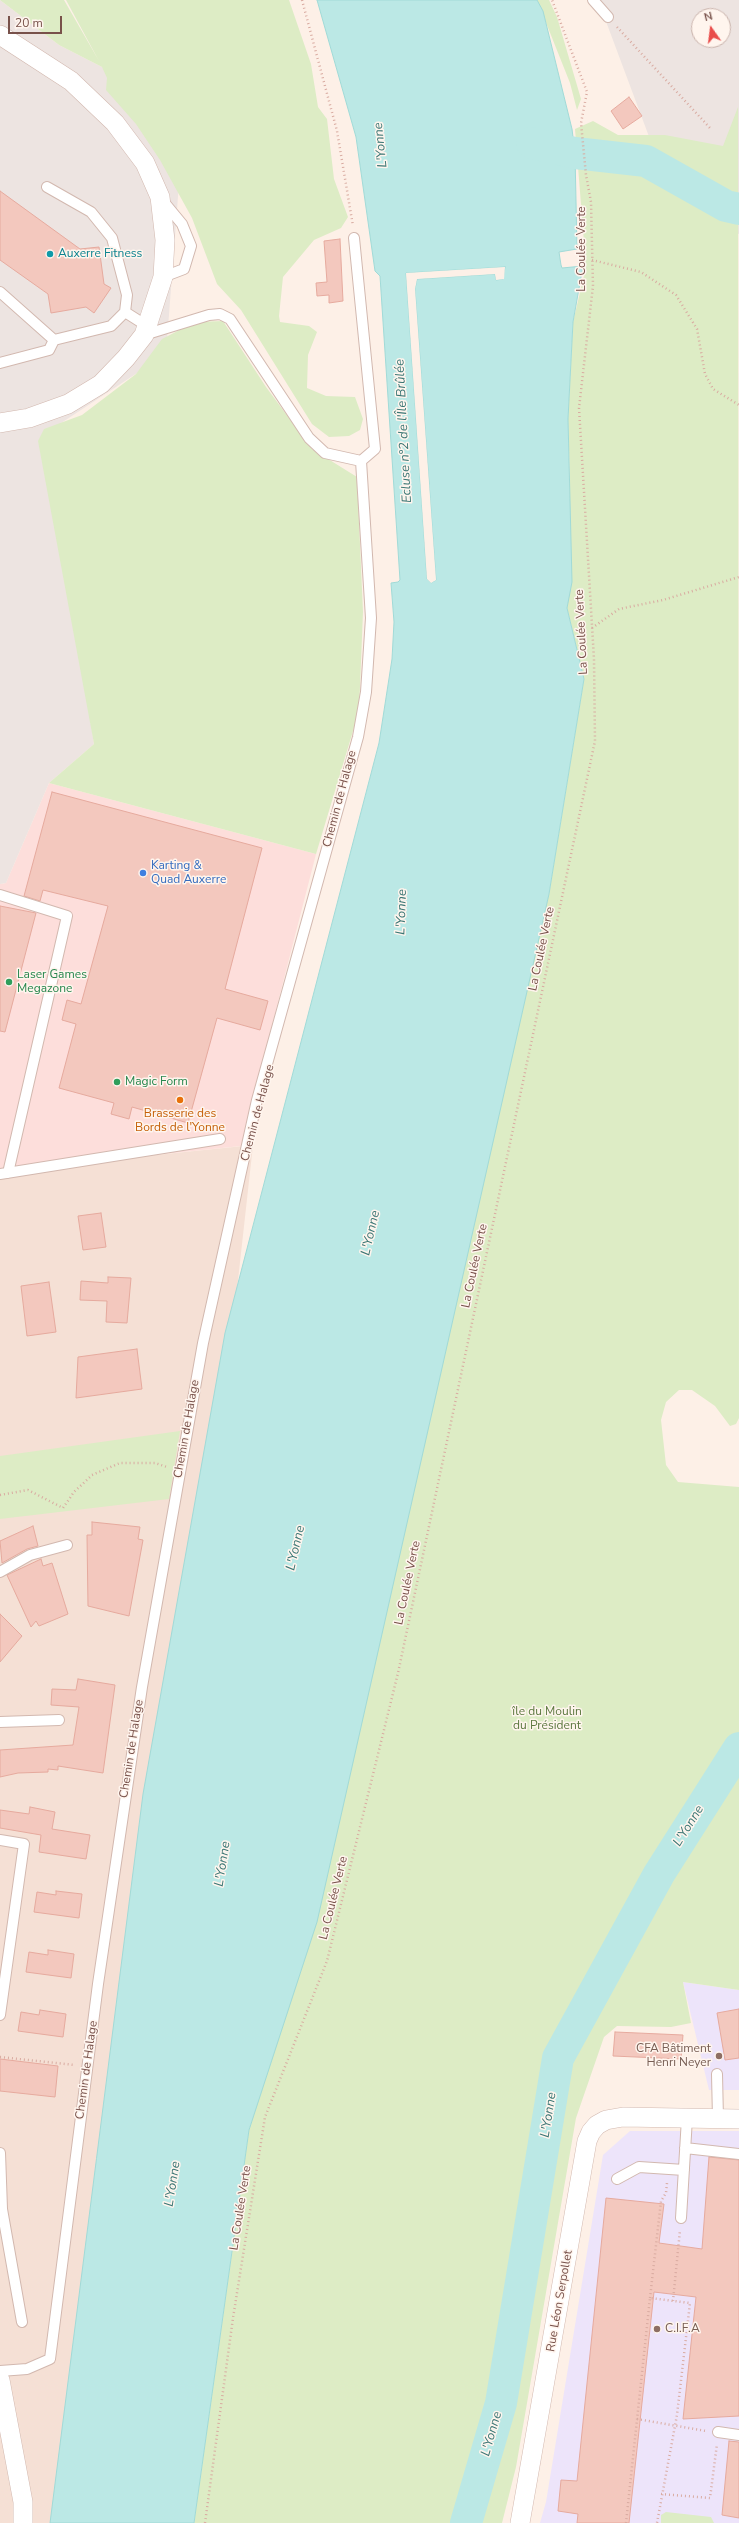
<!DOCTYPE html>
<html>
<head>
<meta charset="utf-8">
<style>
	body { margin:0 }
	#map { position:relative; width:739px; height:2523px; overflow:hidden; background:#fdf0e7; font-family:"Nunito Sans",sans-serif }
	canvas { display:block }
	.north { position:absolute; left:691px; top:8px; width:40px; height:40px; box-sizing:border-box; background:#fff5ee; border:1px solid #c9b3ac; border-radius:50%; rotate:346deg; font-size:11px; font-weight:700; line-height:16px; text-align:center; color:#78514a }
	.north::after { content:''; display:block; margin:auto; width:14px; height:18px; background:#e94c4a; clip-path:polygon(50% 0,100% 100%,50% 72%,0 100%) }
	.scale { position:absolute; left:8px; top:16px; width:54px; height:18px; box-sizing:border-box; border:2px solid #78514a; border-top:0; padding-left:5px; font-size:12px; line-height:14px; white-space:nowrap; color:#78514a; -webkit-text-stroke:3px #fff5ee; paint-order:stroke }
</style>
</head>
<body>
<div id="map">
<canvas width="739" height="2523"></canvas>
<div class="north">N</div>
<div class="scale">20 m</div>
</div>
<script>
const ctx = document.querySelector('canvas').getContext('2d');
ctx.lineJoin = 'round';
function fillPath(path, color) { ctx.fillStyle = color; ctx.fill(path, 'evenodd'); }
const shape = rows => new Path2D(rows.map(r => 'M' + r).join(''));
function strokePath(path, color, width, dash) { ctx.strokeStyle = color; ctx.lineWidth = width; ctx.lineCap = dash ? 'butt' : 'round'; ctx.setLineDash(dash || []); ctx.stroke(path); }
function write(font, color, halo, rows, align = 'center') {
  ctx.font = font + ' "Nunito Sans",sans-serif'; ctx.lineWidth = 3; ctx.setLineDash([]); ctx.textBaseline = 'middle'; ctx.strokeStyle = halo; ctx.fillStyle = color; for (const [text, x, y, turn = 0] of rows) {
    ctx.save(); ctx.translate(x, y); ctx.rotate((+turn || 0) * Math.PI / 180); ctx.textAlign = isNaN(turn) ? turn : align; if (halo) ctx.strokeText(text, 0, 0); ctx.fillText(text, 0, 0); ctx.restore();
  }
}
const residential = shape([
	[253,1145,100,2523,0,2523,0,1171]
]);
const commercial = shape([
	[49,783,316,854,241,1146,0,1171,0,884,6,883]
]);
const industrial = shape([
	[0,0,59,45,102,67,182,144,166,354,46,433,94,744,49,783,6,883,0,884],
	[598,0,739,0,739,234,682,225],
	[699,16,723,16,723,40,699,40]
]);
const education = shape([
	[683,1982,739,1990,739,2090,709,2090],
	[630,2131,739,2131,739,2523,540,2523,546,2502,603,2155]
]);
const green = shape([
	[0,0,64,0,99,61,66,0,289,0,311,64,318,107,327,119,334,179,348,217,341,228,314,240,283,277,279,316,280,322,309,326,317,332,308,355,307,388,326,396,355,397,363,419,360,430,349,436,329,437,312,424,241,310,217,284,192,218,160,160,136,124,106,90,107,78,102,67,59,45],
	[537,0,549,0,557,17,581,99,577,110,570,83],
	[738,107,739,1418,736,1424,730,1426,715,1406,692,1390,679,1390,666,1402,661,1420,666,1465,678,1482,739,1487,739,1990,683,1982,691,2023,671,2027,617,2026,604,2037,576,2118,516,2467,502,2523,194,2523,249,2130,549,894,584,679,567,608,570,480,568,419,573,322,586,267,575,129,593,121,618,135,665,135,723,146],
	[223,321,266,387,312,449,357,477,363,612,359,711,316,854,49,783,94,744,38,441,44,429,82,415,136,374,162,339,195,322],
	[180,1431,169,1499,0,1519,0,1456],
	[666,2512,711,2517,714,2523,661,2523,661,2515]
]);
const water = shape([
	[317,0,537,0,543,11,572,129,575,153,577,249,559,252,561,265,562,268,583,266,573,322,568,419,572,582,567,608,584,679,549,894,317,1922,249,2130,194,2523,50,2523,143,1794,225,1333,379,743,392,659,394,622,391,583,398,582,400,580,380,276,375,271,356,137,317,0],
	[505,267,503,279,496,280,495,274,417,279,415,289,436,580,431,583,427,579,406,273,505,267]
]);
const pier = shape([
	[505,267,504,279,496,280,495,274,417,279,415,289,436,580,431,583,427,579,406,273],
	[503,269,502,278,498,278,495,272,415,278,413,289,434,579,431,580,429,578,408,275]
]);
const river = shape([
	[532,143,575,153,646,161,726,206,739,209],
	[466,2523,501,2403,558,2058,659,1874,739,1748]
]);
const building = shape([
	[629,97,642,116,623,129,611,111,629,97],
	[0,191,80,249,99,247,104,284,111,288,94,313,86,307,51,313,48,294,0,260,0,191],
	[340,239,343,301,329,303,329,295,317,296,316,283,327,282,324,241,340,239],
	[52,792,262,848,225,989,268,1001,260,1030,217,1018,188,1123,132,1107,129,1119,111,1114,114,1103,59,1088,76,1024,62,1020,67,1000,81,1004,108,906,43,890,40,901,24,896,52,792],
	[0,906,36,913,5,1032,0,1031,0,906],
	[101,1213,106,1247,83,1250,78,1216,101,1213],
	[108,1277,131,1278,127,1323,106,1322,107,1301,80,1300,81,1281,108,1283,108,1277],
	[49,1282,56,1332,27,1336,21,1286,49,1282],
	[137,1349,142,1389,76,1398,78,1357,137,1349],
	[92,1522,140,1527,138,1539,143,1540,129,1616,88,1606,87,1535,92,1535,92,1522],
	[33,1526,38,1546,27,1549,2,1563,0,1541,33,1526],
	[41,1559,43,1566,52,1563,68,1614,39,1626,36,1621,31,1627,7,1575,41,1559],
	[0,1614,22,1636,0,1662,0,1614],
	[78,1679,115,1685,103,1773,58,1766,58,1770,48,1769,48,1772,18,1773,0,1777,0,1750,73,1745,79,1707,51,1705,52,1689,76,1690,78,1679],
	[30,1807,55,1812,52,1829,90,1835,86,1859,39,1852,41,1835,0,1828,0,1810,29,1814,30,1807],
	[56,1891,82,1894,79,1918,34,1912,37,1892,56,1895,56,1891],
	[48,1950,74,1954,71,1978,26,1972,29,1952,48,1955,48,1950],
	[739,2009,739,2058,725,2060,717,2013,739,2009],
	[40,2010,66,2014,63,2037,18,2031,21,2012,39,2015,40,2010],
	[615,2032,683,2035,681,2059,613,2056,615,2032],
	[0,2059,58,2066,55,2097,0,2091,0,2059],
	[709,2157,739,2160,739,2416,683,2419,696,2297,654,2292,629,2523,577,2523,578,2514,558,2511,561,2480,577,2481,606,2198,664,2204,659,2243,702,2249,709,2157],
	[729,2441,739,2442,739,2518,722,2515,729,2441]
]);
const path = shape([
	[302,0,337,131,353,226],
	[617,27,710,128],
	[592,260,641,272,676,295,697,329,705,374,713,389,739,405],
	[592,628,619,609,663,600,739,577],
	[0,1495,28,1490,63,1508,74,1492,92,1475,120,1463,155,1463,167,1467],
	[0,2057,75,2065],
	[650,2298,661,2201,666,2193,667,2183],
	[673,2301,680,2230],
	[637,2419,706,2431],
	[661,2494,710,2498,717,2444],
	[205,2523,233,2318,265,2117,327,1961,398,1673,595,741,594,659,579,408,593,286,591,202,586,175,581,123,587,92,552,0],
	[626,2523,650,2298,690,2303,677,2415,657,2523]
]);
const lane = shape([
	[593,0,608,17],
	[163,201,182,224,191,246,184,269,163,277],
	[354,238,375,449,361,461],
	[0,292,54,340],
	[125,312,147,326],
	[144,335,209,315,220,314,230,319,309,438,325,453,361,461],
	[0,363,49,350,54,340,111,326,125,312,127,295,112,238,91,212,47,187],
	[0,895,67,916,8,1173],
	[0,1174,220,1139],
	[0,1572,30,1555,67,1545],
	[0,1722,59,1720],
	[0,1840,24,1844,0,2015],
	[717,2074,718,2119],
	[685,2148,739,2154],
	[0,2153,2,2209,22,2322],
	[617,2179,639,2167,684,2170],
	[681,2218,687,2118],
	[0,2371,27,2369,50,2359,98,1984,142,1687,203,1343,257,1100,358,737,366,692,371,618,361,461],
	[718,2432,739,2435]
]);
const street = shape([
	[0,35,71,81,115,123,145,163,160,197,165,240,163,277,147,326,144,335,126,358,101,384,68,404,29,418,0,423],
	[0,2380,23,2502,23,2523],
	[520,2523,587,2141,591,2132,597,2125,606,2120,623,2117,739,2119]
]);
const markers = [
	[50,254,4,"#0f9aa8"],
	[143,873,4,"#3f7fe0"],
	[9,982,4,"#2e9e5b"],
	[117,1082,4,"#2e9e5b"],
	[180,1100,4,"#e8710a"],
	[719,2056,4,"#8d6e63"],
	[657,2329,4,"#8d6e63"]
];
const streetNames = [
	["La Coulée Verte",582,249,-90],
	["La Coulée Verte",582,632,-93],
	["Chemin de Halage",340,799,-75],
	["La Coulée Verte",542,949,-78],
	["Chemin de Halage",258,1113,-75],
	["La Coulée Verte",475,1266,-78],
	["Chemin de Halage",187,1429,-80],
	["La Coulée Verte",408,1583,-78],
	["Chemin de Halage",132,1749,-81],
	["La Coulée Verte",334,1898,-76],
	["Chemin de Halage",87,2070,-82],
	["La Coulée Verte",241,2208,-81],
	["Rue Léon Serpollet",560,2301,-80]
];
const cultureNames = [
	["Auxerre Fitness",58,254]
];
const shopNames = [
	["Karting &",151,866],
	["Quad Auxerre",151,880]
];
const leisureNames = [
	["Laser Games",17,975],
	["Megazone",17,989],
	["Magic Form",125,1082]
];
const foodNames = [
	["Brasserie des",180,1114],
	["Bords de l'Yonne",180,1128]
];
const parkNames = [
	["île du Moulin",547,1712],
	["du Président",547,1726]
];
const educationNames = [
	["CFA Bâtiment",711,2049],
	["Henri Neyer",711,2063],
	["C.I.F.A",665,2329,"left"]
];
const waterNames = [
	["L'Yonne",381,145,-96],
	["Ecluse n°2 de l'Île Brûlée",404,431,-93],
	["L'Yonne",402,912,-88],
	["L'Yonne",371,1233,-77],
	["L'Yonne",296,1548,-77],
	["L'Yonne",689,1826,-58],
	["L'Yonne",223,1864,-81],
	["L'Yonne",549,2115,-81],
	["L'Yonne",173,2184,-81],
	["L'Yonne",492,2434,-74]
];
fillPath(residential, '#f5e0d5');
fillPath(commercial, '#fddedb');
fillPath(industrial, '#ede4e1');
fillPath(education, '#ede4fa');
fillPath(green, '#ddecc5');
fillPath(water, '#bbe8e5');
strokePath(water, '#a1dad7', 1);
fillPath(pier, '#fdf0e7');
strokePath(river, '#bbe8e5', 32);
fillPath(building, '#f3c8be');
strokePath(building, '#e6aa9e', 1);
strokePath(lane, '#d2b8af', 12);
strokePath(street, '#d2b8af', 20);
strokePath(path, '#d9aba1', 2.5, [1, 3]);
strokePath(lane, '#fff', 10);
strokePath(street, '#fff', 19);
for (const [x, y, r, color] of markers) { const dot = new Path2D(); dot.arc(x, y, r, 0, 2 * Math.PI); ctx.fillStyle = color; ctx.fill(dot); strokePath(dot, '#fff5ee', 1.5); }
write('12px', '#78514a', '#fff5ee', streetNames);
write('12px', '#0d838f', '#fff5ee', cultureNames, 'left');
write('12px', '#366cbe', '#fff5ee', shopNames, 'left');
write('12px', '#27864d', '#fff5ee', leisureNames, 'left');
write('12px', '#c56008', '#fff5ee', foodNames);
write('12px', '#5c783f', '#fff5ee', parkNames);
write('12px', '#785e54', '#fff5ee', educationNames, 'right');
write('italic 13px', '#3a7674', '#fff5ee', waterNames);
</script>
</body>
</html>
